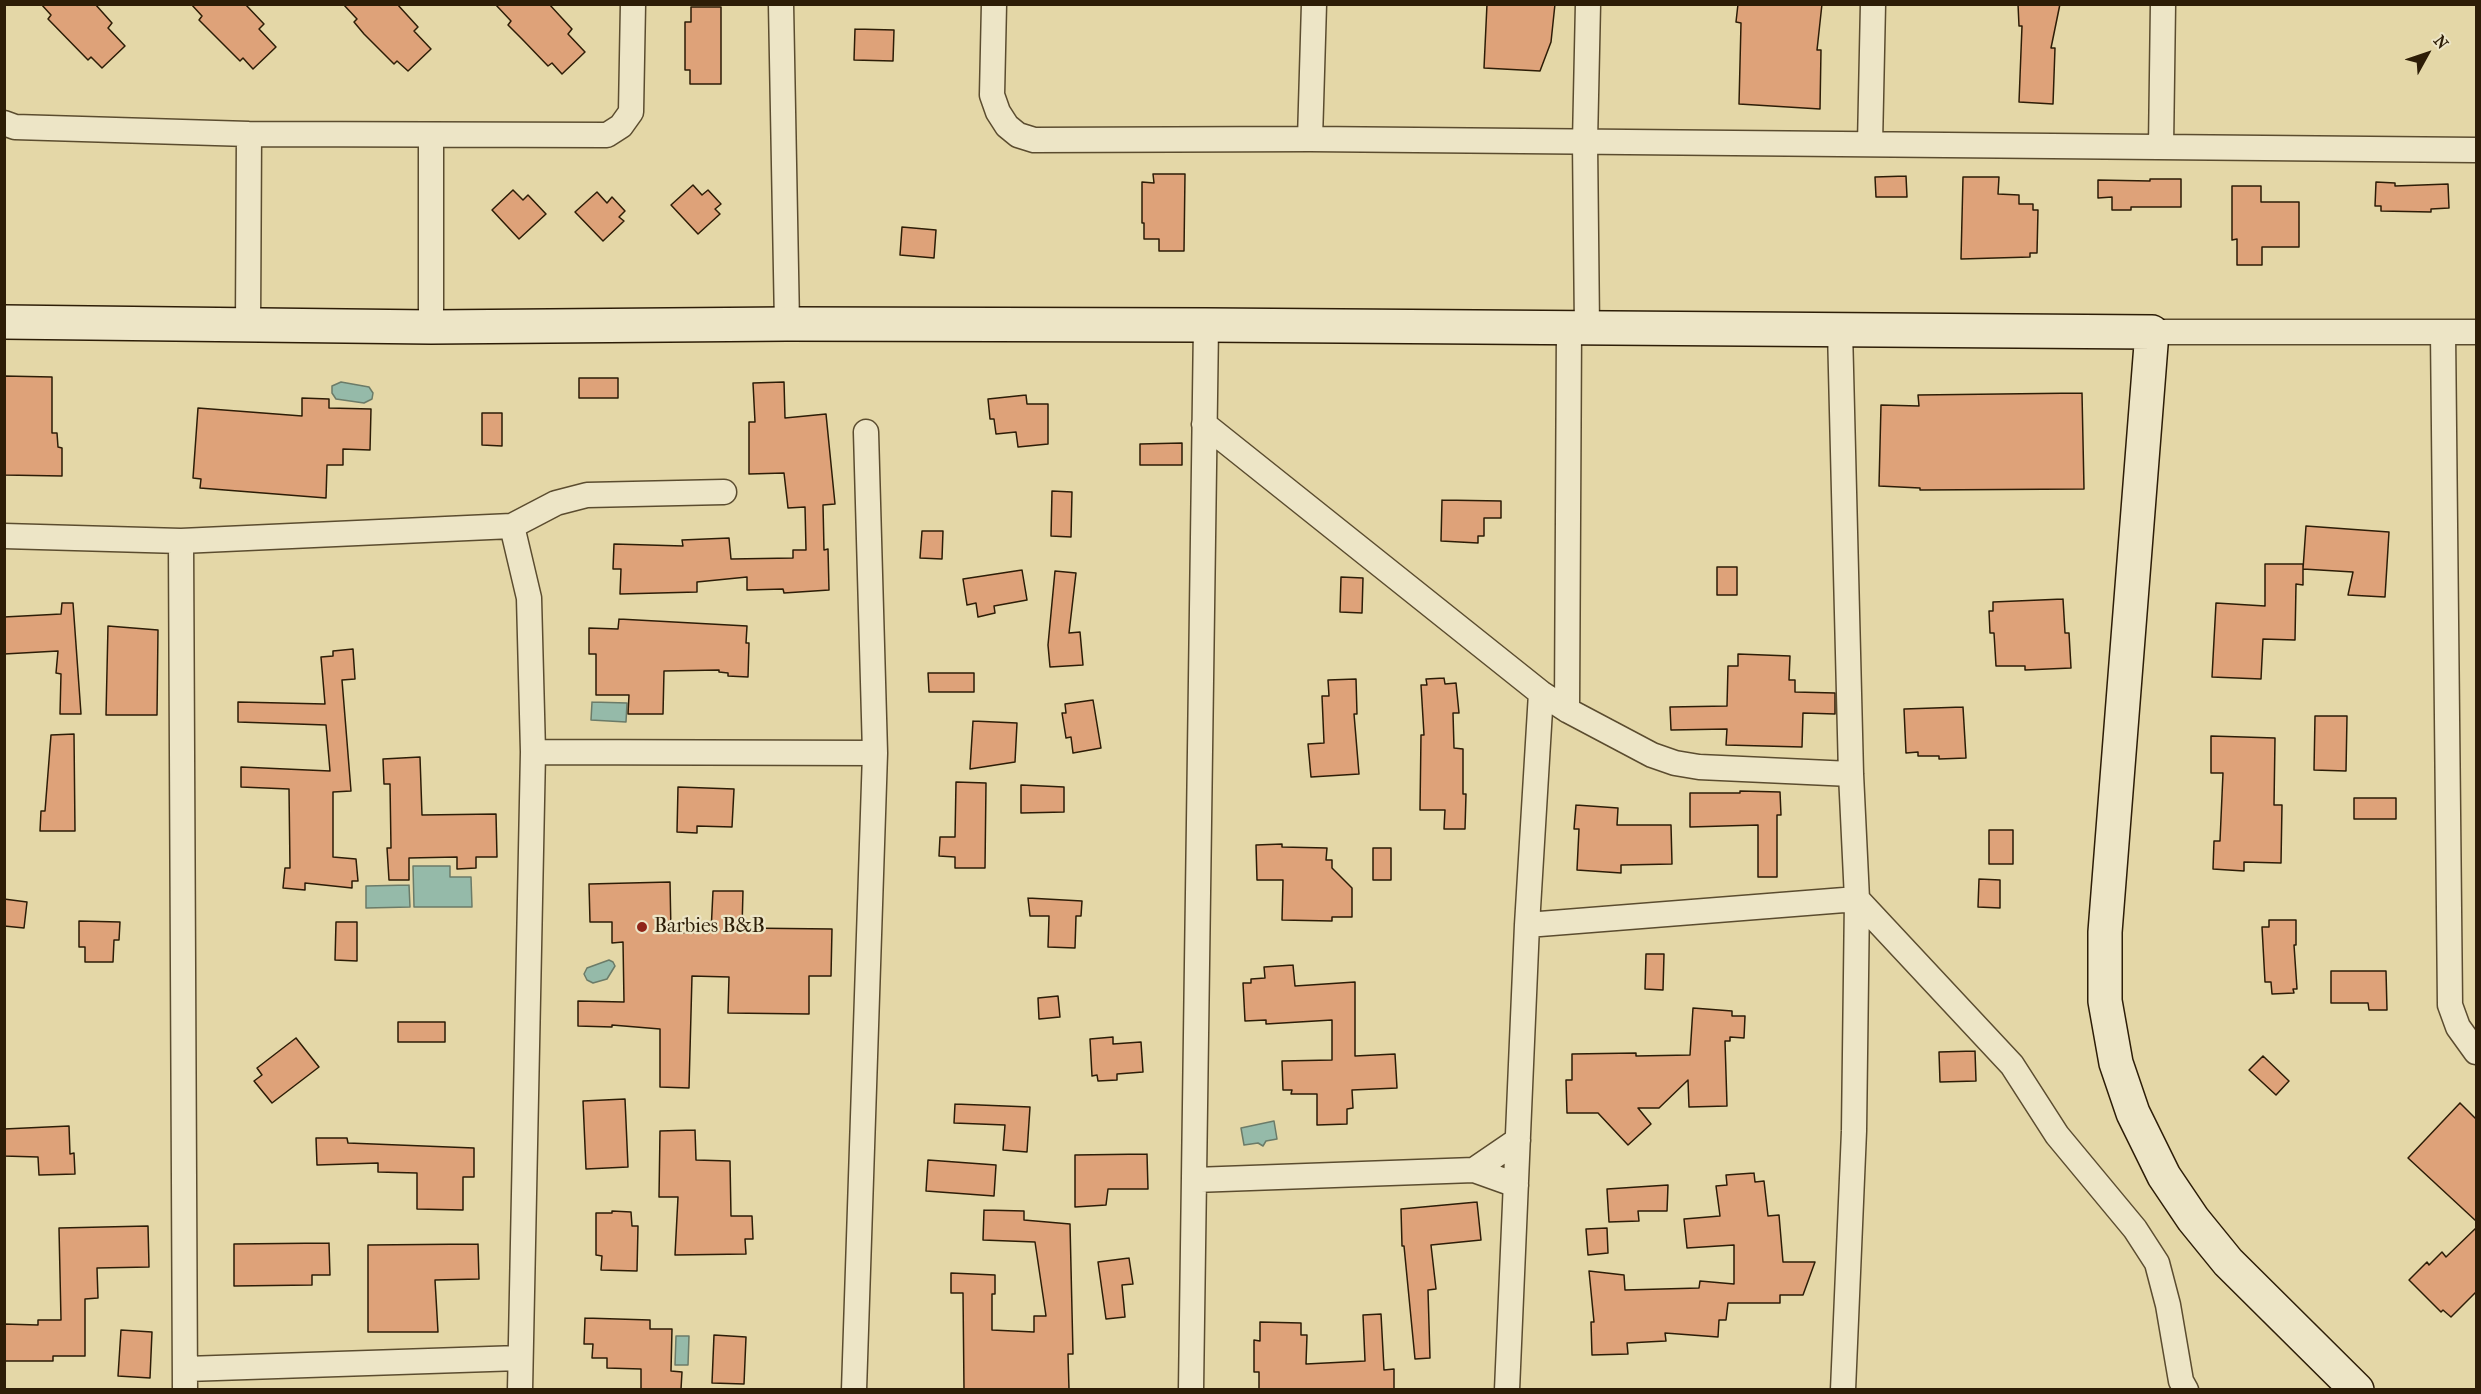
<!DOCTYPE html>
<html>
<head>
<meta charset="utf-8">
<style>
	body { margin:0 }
	#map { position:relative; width:2481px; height:1394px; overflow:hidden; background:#e4d7a7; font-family:"IM FELL French Canon",serif }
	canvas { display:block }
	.frame { position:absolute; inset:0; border:6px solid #2d1d07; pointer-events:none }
	.north { position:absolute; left:2397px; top:24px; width:60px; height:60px; -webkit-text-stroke:4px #ede5c6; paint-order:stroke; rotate:50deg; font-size:16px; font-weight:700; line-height:24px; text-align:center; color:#2d1d07 }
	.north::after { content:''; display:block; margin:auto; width:21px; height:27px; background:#2d1d07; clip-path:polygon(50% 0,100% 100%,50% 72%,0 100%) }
</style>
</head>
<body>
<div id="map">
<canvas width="2481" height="1394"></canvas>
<div class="frame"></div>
<div class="north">N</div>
</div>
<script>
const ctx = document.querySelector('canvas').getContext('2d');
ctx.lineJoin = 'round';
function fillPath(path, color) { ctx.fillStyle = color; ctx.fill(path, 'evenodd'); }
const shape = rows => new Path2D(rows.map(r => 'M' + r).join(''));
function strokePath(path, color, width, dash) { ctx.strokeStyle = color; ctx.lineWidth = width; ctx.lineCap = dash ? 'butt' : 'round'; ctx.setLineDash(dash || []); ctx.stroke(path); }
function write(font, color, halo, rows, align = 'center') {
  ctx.font = font + ' "IM FELL French Canon",serif'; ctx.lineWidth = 4.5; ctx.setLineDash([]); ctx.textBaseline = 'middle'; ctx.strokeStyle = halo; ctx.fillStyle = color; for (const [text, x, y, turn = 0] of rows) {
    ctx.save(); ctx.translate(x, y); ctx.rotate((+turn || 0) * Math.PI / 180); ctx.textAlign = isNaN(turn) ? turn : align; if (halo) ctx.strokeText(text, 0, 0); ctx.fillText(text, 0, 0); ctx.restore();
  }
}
const water = shape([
	[341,382,369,387,373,393,372,399,364,403,336,399,332,393,332,386,341,382],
	[592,702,627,703,626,722,591,720,592,702],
	[413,866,450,866,450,877,471,877,472,907,414,907,413,866],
	[409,885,410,907,366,908,366,886,409,885],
	[609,960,613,962,615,966,607,979,593,983,587,980,584,974,587,968,609,960],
	[1274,1121,1277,1139,1266,1141,1263,1146,1258,1143,1244,1145,1241,1128,1274,1121],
	[676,1336,689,1336,688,1365,675,1365,676,1336]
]);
const building = shape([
	[41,4,95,4,112,23,108,28,125,46,102,68,91,57,88,60,48,19,51,15,41,4],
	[191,4,245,4,264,24,259,29,276,47,253,69,243,58,240,61,199,20,202,16,191,4],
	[343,4,397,4,418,27,414,31,431,49,408,71,397,61,394,64,364,34,354,22,357,19,343,4],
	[495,4,549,4,572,29,568,34,585,52,562,74,552,63,548,66,522,39,508,25,511,21,495,4],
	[1487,4,1555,4,1551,42,1540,71,1484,68,1487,4],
	[1738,4,1822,4,1817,50,1821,50,1820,109,1739,104,1741,23,1736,22,1738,4],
	[2018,4,2060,4,2051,48,2055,48,2053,104,2019,102,2022,26,2019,26,2018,4],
	[691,7,721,7,721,84,690,84,690,70,685,70,685,22,691,22,691,7],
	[855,29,894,30,893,61,854,60,855,29],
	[1153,174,1185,174,1184,251,1159,251,1159,239,1144,239,1144,223,1142,223,1142,182,1154,183,1153,174],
	[1906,176,1907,197,1876,197,1875,177,1906,176],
	[1963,177,1999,177,1998,194,2019,195,2019,204,2033,204,2033,210,2038,210,2037,253,2030,253,2030,257,1961,259,1963,177],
	[2150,179,2181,179,2181,207,2131,207,2131,210,2112,210,2112,197,2098,198,2098,180,2150,181,2150,179],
	[2376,182,2395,183,2395,186,2448,184,2449,208,2431,209,2431,212,2381,211,2381,206,2375,206,2376,182],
	[693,185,702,195,708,190,721,204,715,209,720,214,698,234,671,205,693,185],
	[2232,186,2261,186,2261,202,2299,202,2299,247,2262,247,2262,265,2237,265,2237,239,2232,240,2232,186],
	[513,190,523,200,528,195,546,214,519,239,492,210,513,190],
	[597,192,607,203,612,197,625,211,619,217,624,221,603,241,575,212,597,192],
	[902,227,936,230,934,258,900,255,902,227],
	[4,376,52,377,52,433,57,433,58,447,62,448,62,476,4,475,4,376],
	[579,378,618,378,618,398,579,398,579,378],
	[784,382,785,418,826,414,835,504,823,505,824,550,828,549,829,590,784,593,783,589,747,590,747,577,697,582,697,592,620,594,621,569,613,569,614,544,683,546,682,540,729,538,731,559,793,558,793,550,806,550,805,507,788,508,784,473,749,474,749,422,755,422,753,383,784,382],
	[2082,393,2084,489,1920,490,1920,488,1879,486,1881,405,1919,406,1918,395,2082,393],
	[1026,395,1027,404,1048,404,1048,444,1018,447,1016,432,996,434,994,419,990,419,988,399,1026,395],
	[302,398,329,399,329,408,371,409,370,450,343,449,343,465,327,465,326,498,200,488,201,479,193,478,198,408,302,416,302,398],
	[482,413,502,413,502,446,482,445,482,413],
	[1182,443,1182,465,1140,465,1140,444,1182,443],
	[1052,491,1072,492,1071,537,1051,536,1052,491],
	[1442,500,1501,501,1501,518,1484,518,1484,536,1478,536,1478,543,1441,541,1442,500],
	[2306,526,2389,532,2385,597,2348,595,2353,572,2303,569,2306,526],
	[922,531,943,531,942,559,920,558,922,531],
	[2265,564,2303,564,2303,585,2296,584,2295,640,2263,639,2261,679,2212,677,2216,603,2265,606,2265,564],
	[1717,567,1737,567,1737,595,1717,595,1717,567],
	[1022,570,1027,600,994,606,995,613,978,617,976,603,967,605,963,579,1022,570],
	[1055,571,1076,573,1069,633,1080,632,1083,665,1050,667,1048,645,1055,571],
	[1341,577,1363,578,1362,613,1340,612,1341,577],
	[2063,599,2065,633,2069,633,2071,668,2025,670,2025,666,1996,666,1994,633,1990,633,1989,611,1993,611,1993,602,2063,599],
	[62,603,73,603,81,714,60,714,61,674,56,673,58,651,4,654,4,617,61,614,62,603],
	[619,619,747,626,746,643,749,643,748,677,728,676,728,673,719,672,719,670,664,671,663,714,628,714,629,695,596,695,596,654,589,654,589,628,618,629,619,619],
	[108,626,158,630,157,715,106,715,108,626],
	[353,649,355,679,342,680,351,791,333,792,333,857,356,859,358,881,352,881,352,888,305,883,305,890,283,888,285,868,290,868,289,789,241,787,241,767,330,771,326,725,238,722,238,702,325,704,321,657,333,656,333,651,353,649],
	[1738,654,1790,656,1789,680,1795,680,1795,692,1835,693,1835,714,1803,713,1802,747,1726,745,1727,729,1671,730,1670,707,1727,706,1728,666,1738,666,1738,654],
	[928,673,974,673,974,692,929,692,928,673],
	[1444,678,1445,684,1456,683,1459,713,1453,713,1454,748,1463,749,1463,794,1466,794,1465,829,1444,829,1445,810,1420,810,1421,735,1424,735,1421,685,1427,685,1426,679,1444,678],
	[1356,679,1357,714,1354,714,1359,774,1311,777,1308,744,1324,743,1322,696,1329,696,1328,680,1356,679],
	[1093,700,1101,748,1073,753,1071,737,1066,738,1062,713,1066,713,1065,704,1093,700],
	[1963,707,1966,758,1939,759,1939,756,1918,756,1918,752,1906,753,1904,709,1963,707],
	[2315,716,2347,716,2346,771,2314,770,2315,716],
	[973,721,1017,723,1015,762,970,769,973,721],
	[74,734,75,831,40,831,41,811,45,811,51,735,74,734],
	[2211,736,2275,738,2274,805,2282,805,2281,863,2244,862,2244,871,2213,869,2214,841,2220,841,2223,773,2211,773,2211,736],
	[420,757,422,815,496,814,497,857,476,857,476,868,457,869,457,857,409,858,409,880,389,880,387,848,391,848,390,784,384,784,383,759,420,757],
	[956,782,986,783,985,868,955,868,955,857,939,856,940,837,955,837,956,782],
	[1021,785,1064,787,1064,812,1021,813,1021,785],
	[678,787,734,789,732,827,697,826,697,833,677,832,678,787],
	[1740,791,1780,792,1781,815,1777,815,1777,877,1758,877,1758,825,1690,827,1690,793,1740,793,1740,791],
	[2354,798,2396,798,2396,819,2354,819,2354,798],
	[1576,805,1618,808,1617,825,1671,825,1672,864,1621,865,1621,873,1577,870,1579,829,1574,829,1576,805],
	[1989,830,2013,830,2013,864,1989,864,1989,830],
	[1282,844,1282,847,1327,848,1326,860,1332,860,1332,868,1352,888,1352,917,1332,917,1332,921,1282,920,1283,880,1257,880,1256,845,1282,844],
	[1373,848,1391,848,1391,880,1373,880,1373,848],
	[1979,879,2000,880,2000,908,1978,907,1979,879],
	[670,882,671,933,711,932,713,891,743,891,742,928,832,929,831,976,809,976,809,1014,728,1013,729,977,692,976,689,1088,660,1087,660,1029,612,1025,612,1027,578,1026,578,1001,624,1002,623,942,612,943,612,922,590,922,589,884,670,882],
	[1028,898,1082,901,1081,916,1076,916,1075,948,1048,947,1049,916,1030,916,1028,898],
	[4,899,27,902,24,928,4,926,4,899],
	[2269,920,2296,920,2296,945,2294,945,2297,989,2293,989,2294,993,2272,994,2271,982,2265,982,2262,927,2269,927,2269,920],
	[79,921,120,922,119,940,114,940,113,962,85,962,85,947,79,947,79,921],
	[336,922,357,922,357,961,335,960,336,922],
	[1646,954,1664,954,1663,990,1645,989,1646,954],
	[1293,965,1295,986,1355,982,1355,1056,1395,1054,1397,1088,1352,1090,1353,1108,1347,1109,1347,1124,1317,1125,1317,1094,1291,1094,1292,1090,1283,1090,1282,1061,1332,1060,1332,1020,1266,1024,1266,1020,1245,1021,1243,983,1251,983,1251,979,1265,978,1264,967,1293,965],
	[2331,971,2386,971,2387,1010,2369,1010,2368,1003,2331,1003,2331,971],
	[1058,996,1060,1017,1039,1019,1038,998,1058,996],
	[1693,1008,1732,1011,1732,1016,1745,1016,1744,1038,1730,1037,1730,1041,1725,1041,1727,1106,1689,1107,1688,1080,1659,1108,1638,1108,1651,1124,1628,1145,1598,1113,1567,1113,1566,1080,1572,1080,1572,1054,1636,1053,1636,1056,1690,1055,1693,1008],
	[398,1022,445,1022,445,1042,398,1042,398,1022],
	[1113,1037,1113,1044,1141,1042,1143,1072,1117,1074,1117,1080,1098,1081,1097,1075,1092,1076,1090,1039,1113,1037],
	[296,1038,319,1067,272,1103,254,1081,262,1075,257,1068,296,1038],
	[1975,1051,1976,1081,1940,1082,1939,1052,1975,1051],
	[2263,1056,2289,1081,2276,1095,2249,1070,2263,1056],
	[625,1099,628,1167,586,1169,583,1101,625,1099],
	[2460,1103,2476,1119,2476,1221,2408,1158,2460,1103],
	[955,1104,1030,1107,1027,1152,1003,1150,1005,1125,954,1123,955,1104],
	[69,1126,70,1154,74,1153,75,1174,39,1175,38,1157,4,1156,4,1129,69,1126],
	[695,1130,696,1160,730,1161,731,1216,752,1216,753,1239,745,1239,746,1254,675,1255,678,1197,659,1197,660,1131,695,1130],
	[316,1138,347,1138,348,1143,474,1148,474,1177,463,1177,463,1210,417,1209,417,1173,378,1172,378,1163,317,1165,316,1138],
	[1147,1154,1148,1189,1108,1189,1106,1205,1075,1207,1075,1155,1147,1154],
	[928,1160,996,1165,994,1196,926,1191,928,1160],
	[1754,1173,1755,1182,1764,1181,1768,1216,1779,1215,1783,1262,1815,1262,1803,1295,1780,1295,1780,1303,1728,1303,1726,1320,1719,1320,1718,1337,1665,1333,1666,1341,1627,1343,1628,1354,1592,1355,1591,1322,1594,1322,1589,1271,1624,1275,1625,1290,1699,1288,1700,1281,1734,1284,1734,1245,1687,1248,1684,1219,1720,1216,1716,1186,1727,1185,1726,1175,1754,1173],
	[1668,1185,1667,1211,1638,1211,1639,1221,1609,1222,1607,1189,1668,1185],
	[1477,1202,1481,1240,1431,1245,1436,1289,1428,1290,1430,1358,1415,1359,1404,1246,1402,1246,1401,1209,1477,1202],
	[984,1210,1024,1211,1024,1220,1070,1224,1073,1354,1068,1354,1069,1389,964,1389,963,1293,951,1293,951,1273,995,1275,995,1294,992,1294,992,1330,1034,1332,1034,1316,1046,1316,1035,1242,983,1240,984,1210],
	[612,1211,631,1212,632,1226,638,1226,637,1271,601,1270,602,1256,596,1255,596,1213,612,1213,612,1211],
	[148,1226,149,1267,97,1268,98,1298,85,1299,85,1356,53,1356,53,1361,4,1361,4,1324,38,1325,38,1320,61,1320,59,1228,148,1226],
	[1607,1228,1608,1253,1588,1255,1586,1229,1607,1228],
	[2476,1228,2476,1292,2451,1317,2443,1310,2441,1312,2409,1280,2427,1262,2429,1265,2442,1252,2446,1257,2476,1228],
	[329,1243,330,1275,312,1275,312,1285,234,1286,234,1244,329,1243],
	[478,1244,479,1279,435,1280,438,1332,368,1332,368,1245,478,1244],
	[1129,1258,1133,1284,1122,1285,1125,1317,1106,1319,1098,1262,1129,1258],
	[1381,1314,1384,1370,1394,1369,1394,1389,1259,1389,1259,1372,1254,1372,1254,1340,1260,1341,1260,1322,1301,1323,1301,1335,1307,1335,1306,1364,1365,1361,1363,1315,1381,1314],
	[585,1318,650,1320,650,1329,672,1329,671,1371,682,1372,681,1389,641,1389,641,1369,607,1368,607,1358,592,1358,593,1344,584,1344,585,1318],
	[121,1330,152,1332,150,1378,118,1376,121,1330],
	[714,1335,746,1337,744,1384,712,1383,714,1335]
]);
const street = shape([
	[781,4,787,324],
	[994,4,992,95,998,112,1007,126,1018,135,1034,140,1310,139,2476,150],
	[4,123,15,127,249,134,607,135,621,126,631,112,633,4],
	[431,135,431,327],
	[1310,139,1314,4],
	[1870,144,1873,4],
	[2161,147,2163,4],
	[248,325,249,134],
	[1587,328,1585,142,1588,4],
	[1840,330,1851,774,1857,899,1854,1131,1843,1390],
	[2152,332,2476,332],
	[2443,332,2450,1005,2458,1027,2476,1052],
	[1204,424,1541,693,1567,710,1652,755,1675,763,1699,767,1851,774],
	[512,526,529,598,533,752,520,1390],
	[4,536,181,541,512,526,556,503,587,495,724,492],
	[181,541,185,1390],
	[1567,710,1569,327],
	[533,752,875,753],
	[1857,899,2012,1065,2057,1135,2135,1229,2157,1263,2168,1305,2181,1381,2186,1390],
	[1527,925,1857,899],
	[1474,1170,1518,1140],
	[1194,1180,1474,1170,1516,1185],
	[186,1369,520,1358],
	[854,1390,875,753,866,432],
	[1191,1390,1206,325],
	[1507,1390,1527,925,1541,693]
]);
const secondary = shape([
	[4,322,431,327,787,324,1206,325,2152,332,2105,932,2105,1001,2116,1063,2133,1113,2164,1176,2193,1219,2228,1262,2357,1390]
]);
const markers = [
	[642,927,6,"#8f2418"]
];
const poiNames = [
	["Barbies B&B",654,927]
];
fillPath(water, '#95baa9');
strokePath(water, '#6b7b68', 1.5);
fillPath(building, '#dea279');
strokePath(building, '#2d1d07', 1.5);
strokePath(street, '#5b4c2f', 27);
strokePath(secondary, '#2d1d07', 36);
strokePath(street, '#ede5c6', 24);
strokePath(secondary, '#ede5c6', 33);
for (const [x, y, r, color] of markers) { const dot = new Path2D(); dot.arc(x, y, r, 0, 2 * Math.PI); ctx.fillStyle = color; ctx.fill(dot); strokePath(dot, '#ede5c6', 2); }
write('20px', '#2d1d07', '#ede5c6', poiNames, 'left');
</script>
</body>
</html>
